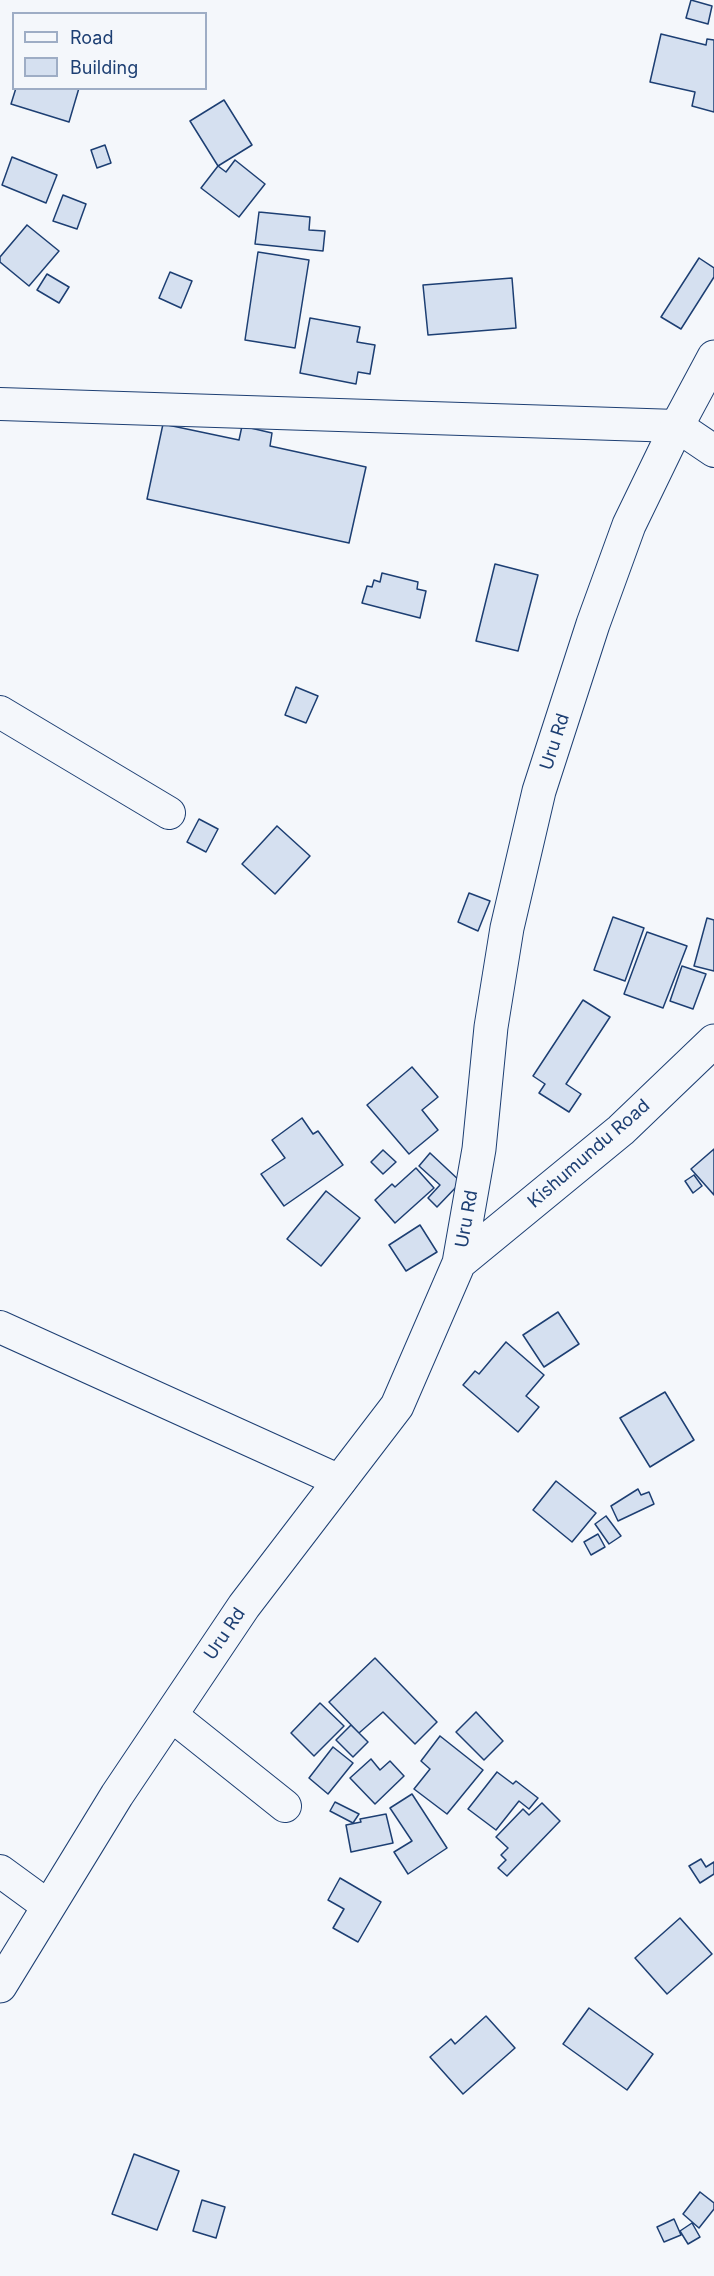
<!DOCTYPE html>
<html>
<head>
<meta charset="utf-8">
<style>
	body { margin:0 }
	#map { position:relative; width:714px; height:2276px; overflow:hidden; background:#f4f7fb; font-family:Inter,sans-serif }
	canvas { display:block }
	.legend { position:absolute; left:12px; top:12px; width:195px; height:78px; box-sizing:border-box; background:#f4f7fb; border:2px solid #9eadc5; margin:0; padding:8px 10px; list-style:none; font-size:18px; color:#1d3f73 }
	.legend li { display:flex; align-items:center; gap:12px; height:30px }
	.legend b { width:30px; border:2px solid #9eadc5 }
</style>
</head>
<body>
<div id="map">
<canvas width="714" height="2276"></canvas>
<ul class="legend">
<li><b style="height:8px;background:#f4f7fb"></b>Road</li>
<li><b style="height:16px;background:#d5e0f0"></b>Building</li>
</ul>
</div>
<script>
const ctx = document.querySelector('canvas').getContext('2d');
ctx.lineJoin = 'round';
function fillPath(path, color) { ctx.fillStyle = color; ctx.fill(path, 'evenodd'); }
const shape = rows => new Path2D(rows.map(r => 'M' + r).join(''));
function strokePath(path, color, width, dash) { ctx.strokeStyle = color; ctx.lineWidth = width; ctx.lineCap = dash ? 'butt' : 'round'; ctx.setLineDash(dash || []); ctx.stroke(path); }
function write(font, color, halo, rows, align = 'center') {
  ctx.font = font + ' Inter,sans-serif'; ctx.lineWidth = 4.5; ctx.setLineDash([]); ctx.textBaseline = 'middle'; ctx.strokeStyle = halo; ctx.fillStyle = color; for (const [text, x, y, turn = 0] of rows) {
    ctx.save(); ctx.translate(x, y); ctx.rotate((+turn || 0) * Math.PI / 180); ctx.textAlign = isNaN(turn) ? turn : align; if (halo) ctx.strokeText(text, 0, 0); ctx.fillText(text, 0, 0); ctx.restore();
  }
}
const building = shape([
	[691,0,712,6,708,24,686,18,691,0],
	[661,34,706,45,707,39,714,40,714,112,692,106,695,92,650,82,661,34],
	[16,88,79,88,69,122,11,104,16,88],
	[224,100,252,145,218,166,190,121,224,100],
	[105,145,111,163,97,168,91,150,105,145],
	[12,157,57,175,46,203,2,185,12,157],
	[235,160,265,184,239,217,201,188,218,166,226,172,235,160],
	[63,195,86,204,77,229,53,221,63,195],
	[259,212,310,217,309,230,325,231,323,251,255,244,259,212],
	[27,225,59,251,29,286,0,262,0,257,27,225],
	[258,252,309,260,295,348,245,340,258,252],
	[699,258,714,268,714,277,681,329,661,317,699,258],
	[170,272,192,281,181,308,159,298,170,272],
	[47,274,69,287,59,303,37,290,47,274],
	[512,278,516,328,428,335,423,285,512,278],
	[310,318,360,327,357,342,375,345,370,374,358,372,356,384,300,373,310,318],
	[163,424,239,440,242,426,272,433,270,446,366,467,349,543,147,499,163,424],
	[495,564,538,575,518,651,476,641,495,564],
	[382,573,418,582,417,589,426,591,420,618,362,603,367,586,372,587,374,580,380,582,382,573],
	[296,687,318,696,306,723,285,715,296,687],
	[199,819,218,829,206,852,187,842,199,819],
	[277,826,310,856,275,894,242,864,277,826],
	[469,893,490,901,478,931,458,922,469,893],
	[613,917,644,928,625,981,594,970,613,917],
	[707,918,714,920,714,971,694,966,707,918],
	[647,932,687,946,663,1008,624,994,647,932],
	[682,966,706,974,693,1009,670,1001,682,966],
	[583,1000,610,1017,566,1084,581,1094,569,1112,539,1093,545,1084,533,1076,583,1000],
	[412,1067,438,1097,422,1110,438,1130,409,1154,367,1105,412,1067],
	[302,1118,313,1134,318,1131,343,1165,284,1206,261,1174,285,1158,272,1140,302,1118],
	[714,1149,714,1195,691,1169,714,1149],
	[383,1150,396,1162,383,1174,371,1162,383,1150],
	[430,1153,461,1182,437,1207,428,1198,440,1185,419,1166,430,1153],
	[416,1168,434,1188,395,1223,375,1200,392,1184,395,1187,416,1168],
	[694,1175,702,1186,693,1193,685,1181,694,1175],
	[326,1191,360,1218,321,1266,287,1239,326,1191],
	[420,1225,437,1252,406,1271,389,1245,420,1225],
	[558,1312,579,1344,544,1367,523,1335,558,1312],
	[506,1342,544,1375,526,1396,539,1407,518,1432,463,1385,475,1371,479,1374,506,1342],
	[665,1392,694,1440,650,1467,620,1418,665,1392],
	[556,1481,596,1513,572,1542,533,1510,556,1481],
	[638,1489,641,1495,649,1492,654,1504,618,1521,611,1506,638,1489],
	[606,1516,621,1536,609,1544,595,1524,606,1516],
	[598,1534,605,1547,591,1555,584,1542,598,1534],
	[375,1658,437,1722,415,1744,383,1712,359,1733,329,1702,375,1658],
	[320,1703,344,1726,314,1756,291,1733,320,1703],
	[476,1712,503,1741,484,1760,456,1732,476,1712],
	[351,1725,368,1742,353,1757,336,1740,351,1725],
	[440,1736,483,1770,447,1814,414,1789,430,1769,421,1761,440,1736],
	[333,1747,353,1763,328,1794,309,1778,333,1747],
	[371,1759,380,1770,390,1761,404,1776,375,1804,350,1778,371,1759],
	[497,1772,513,1784,516,1781,538,1798,529,1809,519,1801,496,1830,468,1809,497,1772],
	[412,1794,447,1848,408,1874,394,1852,412,1841,390,1808,412,1794],
	[335,1802,359,1814,353,1823,330,1811,335,1802],
	[542,1803,560,1821,507,1876,498,1868,506,1860,501,1855,508,1848,496,1837,523,1809,529,1815,542,1803],
	[386,1814,393,1843,351,1852,346,1825,361,1822,360,1819,386,1814],
	[701,1859,706,1867,714,1862,714,1874,700,1883,689,1866,701,1859],
	[340,1878,381,1902,358,1942,333,1928,344,1909,328,1900,340,1878],
	[680,1918,712,1954,667,1994,635,1958,680,1918],
	[589,2008,653,2054,627,2090,563,2044,589,2008],
	[486,2016,515,2048,463,2094,430,2057,451,2039,455,2044,486,2016],
	[134,2154,179,2171,157,2230,112,2214,134,2154],
	[700,2192,714,2203,714,2209,699,2228,683,2214,700,2192],
	[202,2200,225,2207,216,2238,193,2231,202,2200],
	[674,2219,681,2235,664,2242,657,2227,674,2219],
	[692,2223,700,2237,688,2244,680,2231,692,2223]
]);
const street = shape([
	[0,404,677,426,714,451],
	[0,712,169,813],
	[0,1327,340,1481],
	[171,1715,285,1806],
	[0,1871,48,1906]
]);
const secondary = shape([
	[459,1263,621,1130,714,1041],
	[0,1986,117,1795,244,1606,397,1406,459,1263,479,1149,491,1027,507,928,539,791,593,624,629,525,677,426,714,357]
]);
const streetNames = [
	["Uru Rd",555,742,-72],
	["Kishumundu Road",589,1154,-41],
	["Uru Rd",467,1219,-80],
	["Uru Rd",225,1634,-56]
];
fillPath(building, '#d5e0f0');
strokePath(building, '#1d3f73', 1.5);
strokePath(street, '#1d3f73', 34);
strokePath(secondary, '#1d3f73', 35);
strokePath(street, '#f4f7fb', 32);
strokePath(secondary, '#f4f7fb', 33);
write('18px', '#1d3f73', '#f4f7fb', streetNames);
</script>
</body>
</html>
